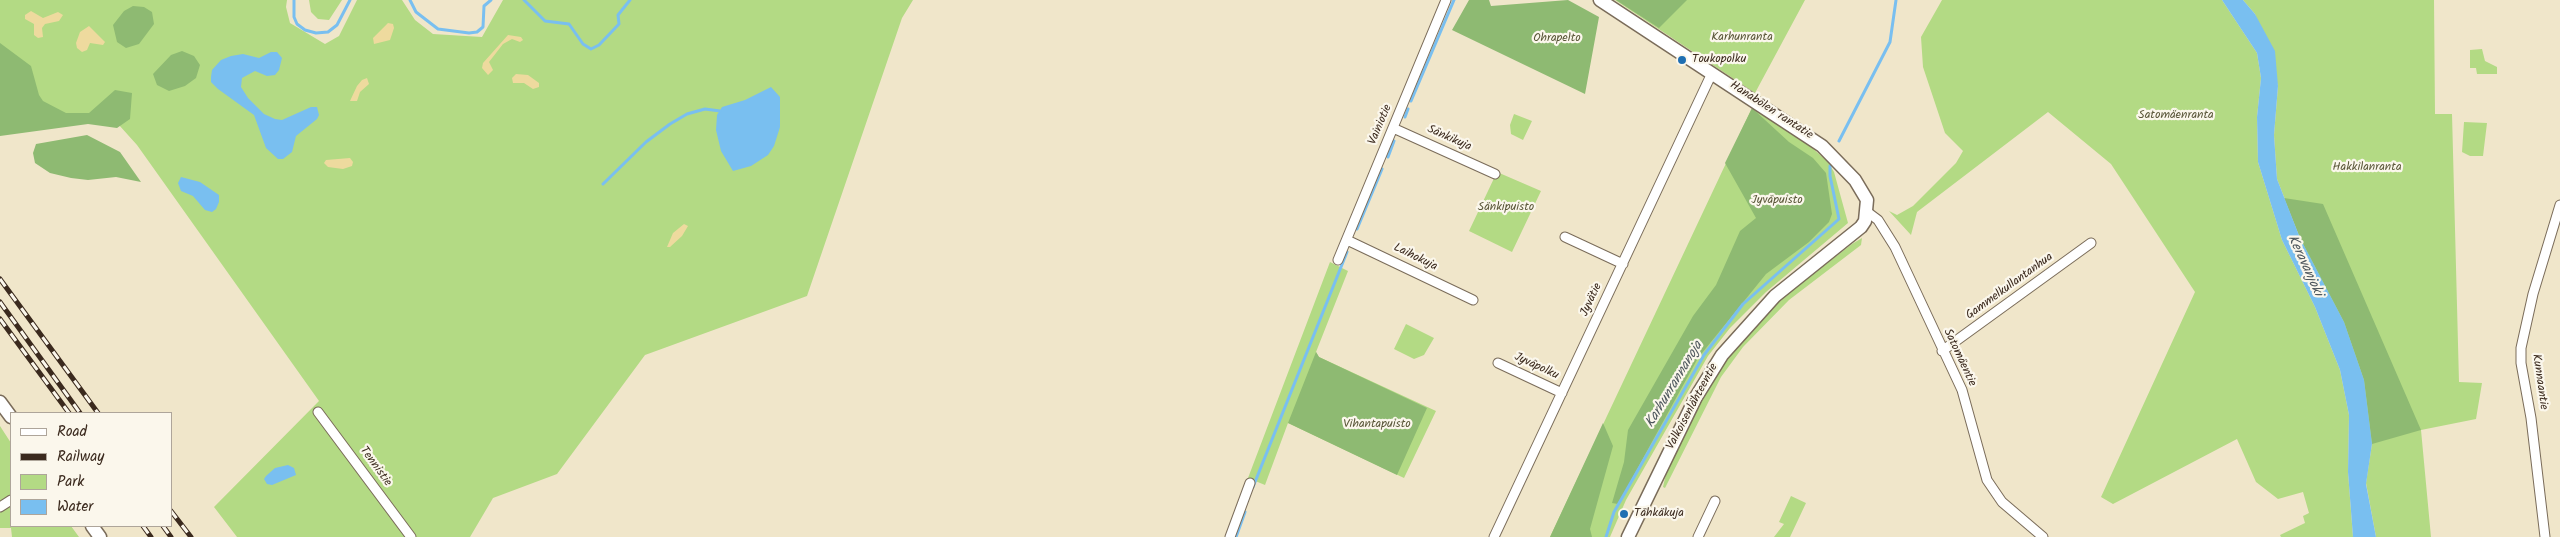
<!DOCTYPE html>
<html>
<head>
<meta charset="utf-8">
<style>
	body { margin:0 }
	#map { position:relative; width:2560px; height:537px; overflow:hidden; background:#f0e6ca; font-family:Kalam,sans-serif }
	canvas { display:block }
	.legend { position:absolute; left:10px; top:412px; width:162px; height:115px; box-sizing:border-box; background:#fbf7ec; border:1px solid #aea59a; margin:0; padding:6px 9px; list-style:none; font-size:15px; color:#3b2a1e }
	.legend li { display:flex; align-items:center; gap:10px; height:25px }
	.legend b { width:25px; border:1px solid #aea59a }
</style>
</head>
<body>
<div id="map">
<canvas width="2560" height="537"></canvas>
<ul class="legend">
<li><b style="height:6px;background:#fff"></b>Road</li>
<li><b style="height:6px;background:#3b2a1e"></b>Railway</li>
<li><b style="height:14px;background:#b3da84"></b>Park</li>
<li><b style="height:14px;background:#79bff0"></b>Water</li>
</ul>
</div>
<script>
const ctx = document.querySelector('canvas').getContext('2d');
ctx.lineJoin = 'round';
function fillPath(path, color) { ctx.fillStyle = color; ctx.fill(path, 'evenodd'); }
const shape = rows => new Path2D(rows.map(r => 'M' + r).join(''));
function strokePath(path, color, width, dash) { ctx.strokeStyle = color; ctx.lineWidth = width; ctx.lineCap = dash ? 'butt' : 'round'; ctx.setLineDash(dash || []); ctx.stroke(path); }
function write(font, color, halo, rows, align = 'center') {
  ctx.font = font + ' Kalam,sans-serif'; ctx.lineWidth = 4.5; ctx.setLineDash([]); ctx.textBaseline = 'middle'; ctx.strokeStyle = halo; ctx.fillStyle = color; for (const [text, x, y, turn = 0] of rows) {
    ctx.save(); ctx.translate(x, y); ctx.rotate((+turn || 0) * Math.PI / 180); ctx.textAlign = isNaN(turn) ? turn : align; if (halo) ctx.strokeText(text, 0, 0); ctx.fillText(text, 0, 0); ctx.restore();
  }
}
const green = shape([
	[0,0,287,0,286,7,290,23,325,44,339,36,357,0,402,0,415,20,433,34,482,37,503,0,913,0,902,18,807,296,645,355,557,474,493,498,470,537,237,537,214,507,319,401,137,145,119,125,90,122,0,125],
	[309,0,342,0,329,20,318,19,311,12],
	[1615,0,1805,0,1755,93],
	[1942,0,2222,0,2257,53,2261,78,2257,117,2258,162,2282,240,2315,307,2340,370,2349,415,2348,472,2353,537,2281,537,2280,535,2305,523,2303,516,2309,513,2303,492,2278,499,2256,482,2237,439,2113,504,2101,497,2195,292,2111,164,2048,112,1917,212,1911,235,1889,211,1897,215,1913,206,1956,163,1963,151,1945,133,1923,67,1921,37],
	[2243,0,2434,0,2435,114,2452,114,2459,382,2482,383,2476,419,2421,430,2431,537,2376,537,2366,483,2372,444,2300,238,2277,179,2274,135,2278,86,2255,14],
	[2482,49,2485,61,2497,67,2497,74,2477,74,2476,68,2470,68,2470,50],
	[1752,108,1801,138,1828,162,1834,172,1848,223,1766,292,1730,328,1708,356,1626,500,1610,537,1550,537],
	[1514,114,1532,121,1523,140,1511,134,1510,125],
	[2464,122,2487,123,2483,156,2470,156,2462,152],
	[1497,172,1541,191,1512,252,1469,231],
	[1862,238,1861,245,1789,300,1743,347,1721,377,1665,488,1663,487,1666,474,1696,410,1733,349,1756,323,1779,300,1852,244],
	[1330,262,1348,271,1316,352,1319,357,1436,411,1404,478,1288,423,1265,485,1248,478],
	[1406,324,1434,338,1424,355,1414,359,1394,349],
	[0,426,11,443,11,526,71,526,79,537,12,537,11,528,0,528],
	[1791,496,1806,503,1790,537,1774,537,1784,524,1779,522]
]);
const forest = shape([
	[1469,0,1489,0,1491,6,1568,0,1599,17,1585,94,1452,30],
	[1616,0,1687,0,1659,28],
	[133,6,144,7,152,12,154,24,139,44,126,48,117,42,113,25,124,11],
	[0,43,31,66,39,95,43,101,66,113,89,113,115,90,132,93,130,119,117,128,88,124,0,136],
	[182,51,194,56,200,65,196,78,185,86,169,91,157,85,153,74,171,55],
	[1752,108,1789,142,1813,158,1826,173,1832,214,1829,222,1809,242,1766,274,1698,358,1618,504,1612,503,1624,462,1628,430,1693,316,1716,285,1740,231,1756,218,1725,163],
	[87,135,120,152,141,182,116,177,88,180,71,178,50,173,35,163,33,153,36,144],
	[2284,198,2323,204,2421,430,2372,444,2364,380,2344,322,2300,238],
	[1316,352,1319,357,1427,408,1397,475,1288,423],
	[1603,423,1613,446,1590,529,1592,537,1550,537]
]);
const sand = shape([
	[31,11,43,18,58,12,63,15,59,21,45,24,42,28,43,37,38,38,34,35,34,24,25,19,25,15],
	[388,23,393,24,394,28,390,40,374,44,373,38],
	[89,26,105,42,103,45,90,43,87,50,82,52,77,48,76,43,80,32],
	[508,35,521,37,523,40,520,42,512,39,503,44,489,62,493,70,488,75,482,68,483,63],
	[516,74,528,75,539,83,539,87,533,89,524,83,513,83,512,78],
	[367,78,369,84,360,92,357,101,350,101,357,86,362,80],
	[350,158,353,162,352,166,343,169,328,167,324,163,326,160],
	[684,224,688,226,682,236,670,247,667,247,673,233]
]);
const water = shape([
	[2222,0,2243,0,2255,14,2275,51,2278,86,2274,135,2277,179,2300,238,2344,322,2364,380,2372,444,2366,484,2376,537,2353,537,2348,472,2349,415,2340,370,2315,307,2282,240,2258,162,2257,117,2261,78,2257,53],
	[271,52,277,52,282,58,279,70,275,75,267,76,255,71,242,78,241,87,248,98,264,114,275,119,282,120,311,107,317,107,319,115,317,119,296,136,292,152,283,159,278,159,266,148,254,115,218,89,211,82,211,77,212,70,221,60,231,56,243,54,259,58],
	[771,87,780,97,780,127,774,146,768,155,751,166,733,171,721,151,716,130,717,115,722,107,745,100],
	[181,177,200,182,219,195,219,202,216,209,212,212,205,210,193,196,181,191,178,183],
	[288,465,294,468,296,475,272,485,267,484,264,479,266,476,275,468]
]);
const stream = shape([
	[294,0,294,17,297,24,305,30,316,33,328,32,337,25,350,0],
	[410,0,416,12,438,29,469,33,477,32,483,27,484,6,491,0],
	[524,0,545,21,569,24,583,44,591,49,599,45,619,24,618,15,630,0],
	[1411,101,1454,0],
	[1405,117,1408,109],
	[1839,141,1890,42,1896,0],
	[1388,157,1394,141],
	[603,184,646,142,670,124,687,114,705,109,720,111],
	[1357,229,1382,169],
	[1253,487,1347,252],
	[1236,537,1245,512],
	[1606,537,1614,512,1704,355,1743,304,1839,219,1830,176,1830,166]
]);
const street = shape([
	[1393,128,1495,174],
	[1866,211,1878,220,1895,247,1962,390,1987,480,2002,502,2043,537],
	[1565,237,1623,264],
	[1347,240,1473,300],
	[1338,260,1446,0],
	[1942,351,2091,243],
	[1498,363,1562,393],
	[318,412,411,537],
	[0,507,11,500],
	[1230,537,1250,483],
	[1494,537,1712,73],
	[1698,537,1715,501],
	[2545,537,2531,418,2521,363,2521,348,2533,294,2560,205]
]);
const secondary = shape([
	[1600,0,1822,146,1855,180,1867,200,1865,221,1861,227,1775,296,1722,355,1696,397,1628,537],
	[0,402,11,417],
	[92,526,100,537]
]);
const rail = shape([
	[0,279,98,413],
	[0,302,80,413],
	[0,319,69,413],
	[171,511,191,537],
	[143,526,151,537],
	[163,526,171,537]
]);
const markers = [
	[1682,60,5,"#1f6fb2"],
	[1624,514,5,"#1f6fb2"]
];
const parkNames = [
	["Karhunranta",1742,38],
	["Ohrapelto",1557,39],
	["Satomäenranta",2176,116],
	["Hakkilanranta",2367,168],
	["Jyväpuisto",1777,201],
	["Sänkipuisto",1506,208],
	["Vihantapuisto",1377,425]
];
const poiNames = [
	["Toukopolku",1692,60],
	["Tähkäkuja",1634,514]
];
const streetNames = [
	["Hanabölen rantatie",1771,111,33],
	["Vainiotie",1381,125,-67],
	["Sänkikuja",1449,139,24],
	["Laihokuja",1415,258,26],
	["Gammelkullantanhua",2010,287,-36],
	["Jyvätie",1592,300,-65],
	["Satomäentie",1959,358,65],
	["Jyväpolku",1536,367,25],
	["Kunnaantie",2539,382,82],
	["Valkoisenlähteentie",1693,407,-62],
	["Tennistie",375,467,54]
];
const waterNames = [
	["Keravanjoki",2304,266,65],
	["Karhunrannanoja",1675,385,-59]
];
fillPath(green, '#b3da84');
fillPath(forest, '#8eba72');
fillPath(sand, '#eeda9e');
fillPath(water, '#79bff0');
strokePath(stream, '#79bff0', 3);
strokePath(street, '#7a6c5a', 11);
strokePath(secondary, '#7a6c5a', 15);
strokePath(street, '#fff', 9);
strokePath(secondary, '#fff', 12);
strokePath(rail, '#3b2a1e', 5);
strokePath(rail, '#fbf7ec', 3, [9]);
for (const [x, y, r, color] of markers) { const dot = new Path2D(); dot.arc(x, y, r, 0, 2 * Math.PI); ctx.fillStyle = color; ctx.fill(dot); strokePath(dot, '#fbf7ec', 2); }
write('12px', '#595638', '#fbf7ec', parkNames);
write('12px', '#3b2a1e', '#fbf7ec', poiNames, 'left');
write('12px', '#3b2a1e', '#fbf7ec', streetNames);
write('italic 14px', '#4e575d', '#fbf7ec', waterNames);
</script>
</body>
</html>
